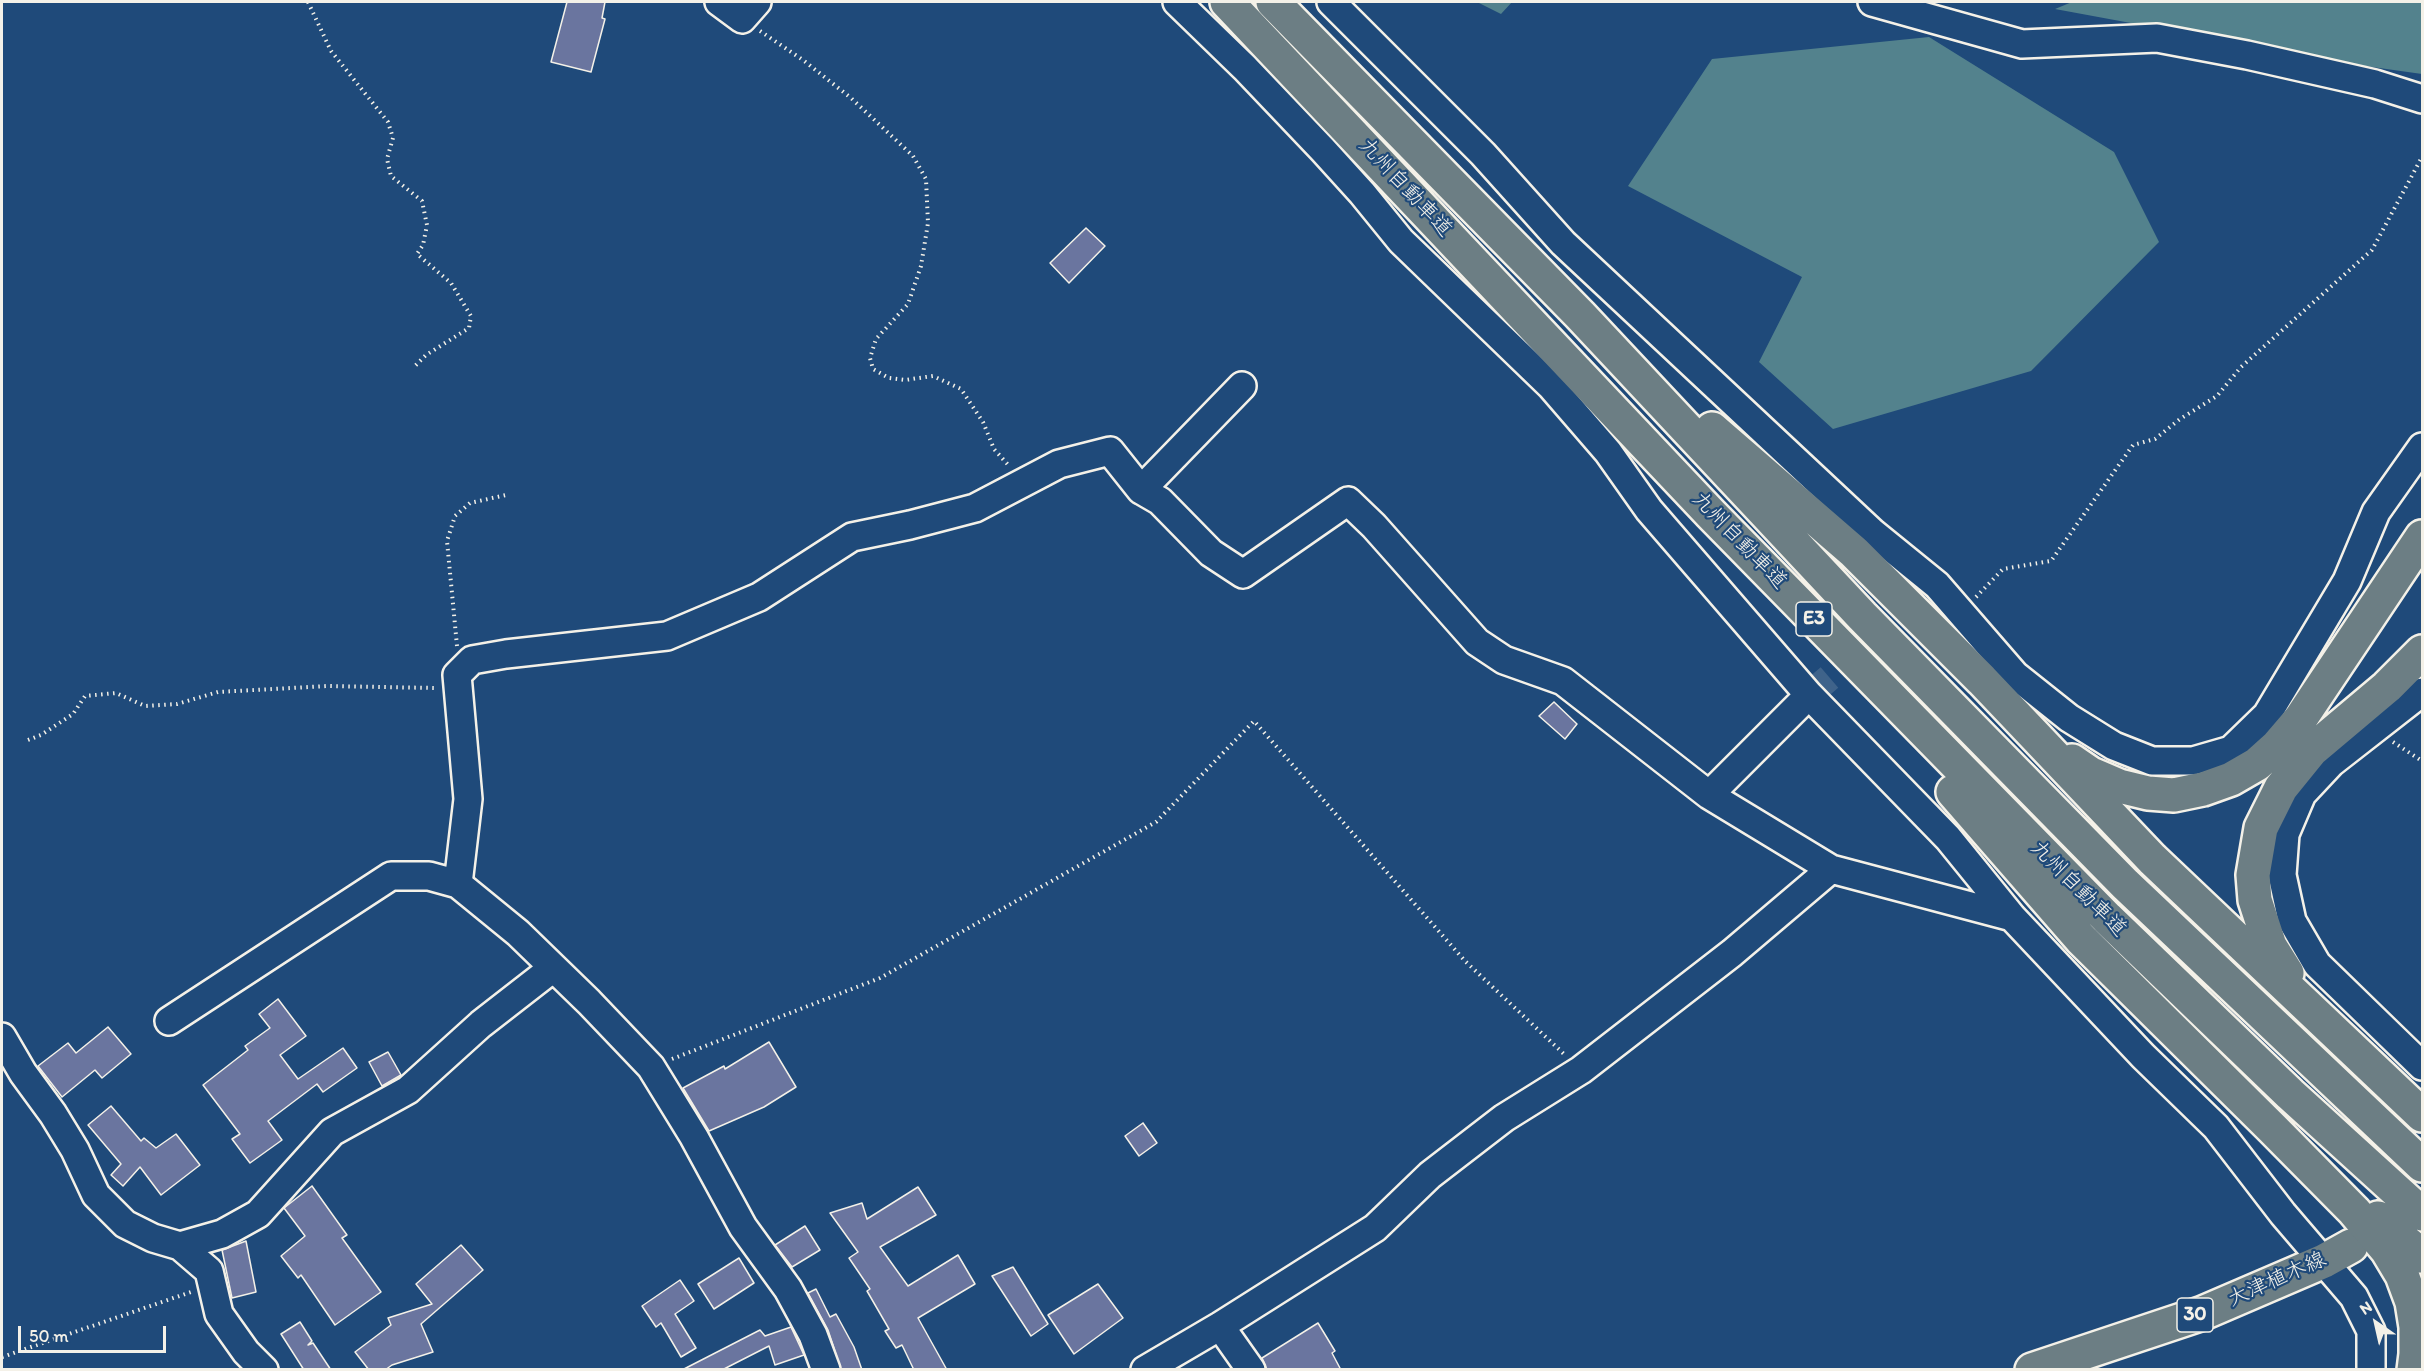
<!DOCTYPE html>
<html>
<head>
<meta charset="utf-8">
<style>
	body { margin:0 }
	#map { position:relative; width:2424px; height:1371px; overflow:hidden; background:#1f4a7a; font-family:Itim,sans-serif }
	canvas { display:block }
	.frame { position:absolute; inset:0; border:3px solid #f4f1e8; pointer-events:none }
	.north { position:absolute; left:2346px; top:1293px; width:60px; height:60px; -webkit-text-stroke:4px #1f4a7a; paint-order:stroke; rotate:326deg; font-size:16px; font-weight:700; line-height:24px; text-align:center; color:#f4f1e8 }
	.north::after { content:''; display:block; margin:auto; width:21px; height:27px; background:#f4f1e8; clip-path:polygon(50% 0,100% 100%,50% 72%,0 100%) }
	.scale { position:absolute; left:18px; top:1326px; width:148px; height:27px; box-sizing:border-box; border:3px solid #f4f1e8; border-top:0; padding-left:8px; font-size:18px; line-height:21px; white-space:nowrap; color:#f4f1e8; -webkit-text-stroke:4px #1f4a7a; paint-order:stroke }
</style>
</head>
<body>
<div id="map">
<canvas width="2424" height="1371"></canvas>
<div class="frame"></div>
<div class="north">N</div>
<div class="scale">50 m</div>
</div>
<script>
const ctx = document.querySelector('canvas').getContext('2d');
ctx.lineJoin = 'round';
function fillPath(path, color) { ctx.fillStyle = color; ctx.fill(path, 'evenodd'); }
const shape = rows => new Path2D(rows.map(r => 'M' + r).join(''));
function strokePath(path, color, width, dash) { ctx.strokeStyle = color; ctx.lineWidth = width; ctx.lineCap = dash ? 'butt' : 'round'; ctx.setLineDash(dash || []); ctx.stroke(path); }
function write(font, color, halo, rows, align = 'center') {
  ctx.font = font + ' Itim,"Klee One",sans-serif'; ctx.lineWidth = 4.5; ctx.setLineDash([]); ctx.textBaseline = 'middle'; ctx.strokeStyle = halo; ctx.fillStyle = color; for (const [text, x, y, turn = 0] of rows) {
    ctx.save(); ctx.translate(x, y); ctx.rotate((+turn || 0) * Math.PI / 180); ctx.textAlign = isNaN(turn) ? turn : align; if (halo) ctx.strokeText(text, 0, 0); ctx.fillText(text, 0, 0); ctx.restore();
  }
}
const green = shape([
	[1477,2,1512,2,1501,14],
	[2072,2,2422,2,2422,74,2365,66,2340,68,2201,36,2055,9],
	[1929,37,2114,152,2159,242,2031,371,1833,429,1759,362,1802,277,1628,186,1712,59]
]);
const building = shape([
	[567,2,605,2,602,18,605,19,591,72,551,62,567,2],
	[1086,228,1105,246,1069,283,1050,263,1086,228],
	[1554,702,1577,724,1565,739,1539,716,1554,702],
	[278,999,306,1036,280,1055,298,1079,343,1048,357,1068,323,1092,317,1084,268,1121,282,1140,250,1163,232,1139,240,1134,203,1085,248,1050,245,1046,270,1028,259,1014,278,999],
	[108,1027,131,1054,102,1078,95,1070,62,1097,38,1066,68,1043,76,1053,108,1027],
	[769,1042,796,1087,764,1107,709,1131,683,1088,724,1066,725,1069,769,1042],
	[388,1052,401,1075,382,1086,369,1062,388,1052],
	[111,1106,141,1141,144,1138,156,1148,176,1134,200,1165,161,1195,140,1167,123,1186,111,1175,121,1164,88,1125,111,1106],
	[1143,1123,1157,1143,1139,1156,1125,1136,1143,1123],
	[312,1186,347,1235,342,1238,381,1292,335,1325,301,1275,298,1278,281,1256,305,1236,284,1208,312,1186],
	[918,1187,936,1215,880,1247,908,1286,958,1255,975,1284,918,1318,947,1370,914,1370,902,1345,896,1348,885,1331,889,1329,867,1291,870,1289,849,1258,858,1252,830,1213,862,1203,867,1219,918,1187],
	[805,1226,820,1250,792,1267,775,1245,805,1226],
	[246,1241,256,1292,232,1298,222,1250,246,1241],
	[461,1245,483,1270,421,1324,433,1352,392,1365,385,1370,369,1370,355,1352,391,1325,388,1318,432,1304,416,1284,461,1245],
	[739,1258,754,1283,714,1309,698,1284,739,1258],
	[1013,1267,1048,1324,1031,1336,992,1276,1013,1267],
	[680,1280,694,1301,675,1314,696,1348,681,1357,661,1323,656,1327,642,1306,680,1280],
	[1098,1284,1123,1318,1074,1354,1048,1315,1098,1284],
	[816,1289,830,1317,836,1314,854,1347,862,1370,841,1370,828,1330,808,1293,816,1289],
	[300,1322,312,1341,308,1345,313,1343,331,1370,304,1370,281,1334,300,1322],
	[1318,1323,1335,1351,1332,1353,1341,1370,1267,1370,1262,1358,1318,1323],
	[791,1327,804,1355,775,1365,769,1346,722,1370,682,1370,760,1330,765,1336,791,1327]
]);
const minorTunnel = shape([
	[1809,695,1937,585]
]);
const path = shape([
	[308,2,331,51,388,122,393,138,387,159,391,176,422,201,427,225,423,245,417,254,451,283,471,316,469,328,426,355,413,368],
	[760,31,803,60,851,98,913,156,926,179,928,223,921,266,908,304,876,339,870,358,873,369,889,378,905,380,933,376,961,389,983,422,994,449,1010,467],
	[1976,597,2003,569,2051,561,2133,445,2155,439,2180,419,2217,396,2241,367,2372,250,2422,157],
	[457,646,447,541,455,516,470,503,506,495],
	[28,740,41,735,73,714,85,696,116,693,145,706,177,704,218,692,328,686,435,688],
	[2393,742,2422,761],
	[672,1059,880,978,1156,822,1254,721,1465,961,1565,1055],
	[2,1357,191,1292]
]);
const minor = shape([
	[719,2,742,19,757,2],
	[1177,2,1245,68,1323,150,1362,193,1401,241,1551,386,1608,452,1649,510,1809,695,1948,838,2012,917,2143,1056,2216,1127,2283,1214,2354,1297,2371,1331,2371,1370],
	[1331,2,1483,154,1563,243,1873,533,1937,585,2015,675,2069,718,2114,746,2152,761,2193,761,2231,750,2267,715,2347,581,2376,512,2422,447],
	[1872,2,2022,44,2157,38,2247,55,2375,84,2422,99],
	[1141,490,1242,386],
	[2422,692,2331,763,2302,794,2285,834,2282,875,2292,921,2317,964,2422,1066],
	[1709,795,1809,695],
	[169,1021,391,876,429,876,458,884],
	[2,1037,23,1073,53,1114,75,1150,96,1195,125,1224,153,1238,180,1246,209,1271,219,1314,246,1352,264,1370],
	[180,1246,222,1234,258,1214,332,1132,408,1090,481,1024,553,968],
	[1220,1326,1251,1370],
	[826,1370,813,1335,788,1289,743,1227,694,1137,651,1067,589,1002,518,933,458,884,468,799,457,675,472,660,506,654,667,636,759,597,852,537,910,525,975,508,1059,464,1110,451,1141,490,1160,501,1211,553,1243,574,1348,501,1374,526,1477,642,1504,660,1563,681,1709,795,1831,869,2012,917],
	[1145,1370,1220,1326,1375,1228,1430,1175,1504,1118,1581,1070,1732,953,1831,869]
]);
const major = shape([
	[2032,1370,2203,1313,2324,1261,2351,1246]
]);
const highway = shape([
	[1227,2,1711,514,2107,918,2290,1094,2422,1214],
	[1273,2,1580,315,1862,616,2125,884,2422,1165],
	[1712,429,1854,552,1982,680,2152,859,2422,1115],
	[2072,761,2091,774,2119,786,2148,793,2174,795,2203,789,2231,779,2257,764,2277,746,2301,718,2422,537],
	[1953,792,2081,939,2272,1128,2354,1211,2387,1250,2402,1275,2412,1302,2416,1327,2416,1354,2414,1370],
	[2287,973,2270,946,2255,900,2253,875,2261,828,2281,788,2311,751,2387,687,2422,652],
	[2378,1218,2422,1256]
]);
const shields = [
	[1814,619,36],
	[2195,1315,36]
];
const shieldNames = [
	["E3",1814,619],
	["30",2195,1315]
];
const streetNames = [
	["九州自動車道",1405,188,47],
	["九州自動車道",1739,541,46],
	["九州自動車道",2078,889,45],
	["大津植木線",2277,1280,-24]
];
fillPath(green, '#53828d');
fillPath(building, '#6a759f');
strokePath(building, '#f4f1e8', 1.5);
strokePath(minorTunnel, '#3f638a', 27, [27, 14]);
strokePath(minor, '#f4f1e8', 32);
strokePath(major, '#f4f1e8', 38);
strokePath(highway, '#f4f1e8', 38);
strokePath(path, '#f4f1e8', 4, [1.5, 4.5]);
strokePath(minor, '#1f4a7a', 27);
strokePath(major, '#6c7e84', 33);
strokePath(highway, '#6c7e84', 33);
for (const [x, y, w] of shields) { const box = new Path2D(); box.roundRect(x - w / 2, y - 17, w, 34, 4.5); ctx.fillStyle = '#1f4a7a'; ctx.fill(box); strokePath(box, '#f4f1e8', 1.5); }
write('bold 20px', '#f4f1e8', null, shieldNames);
write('21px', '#f4f1e8', '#1f4a7a', streetNames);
</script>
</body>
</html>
